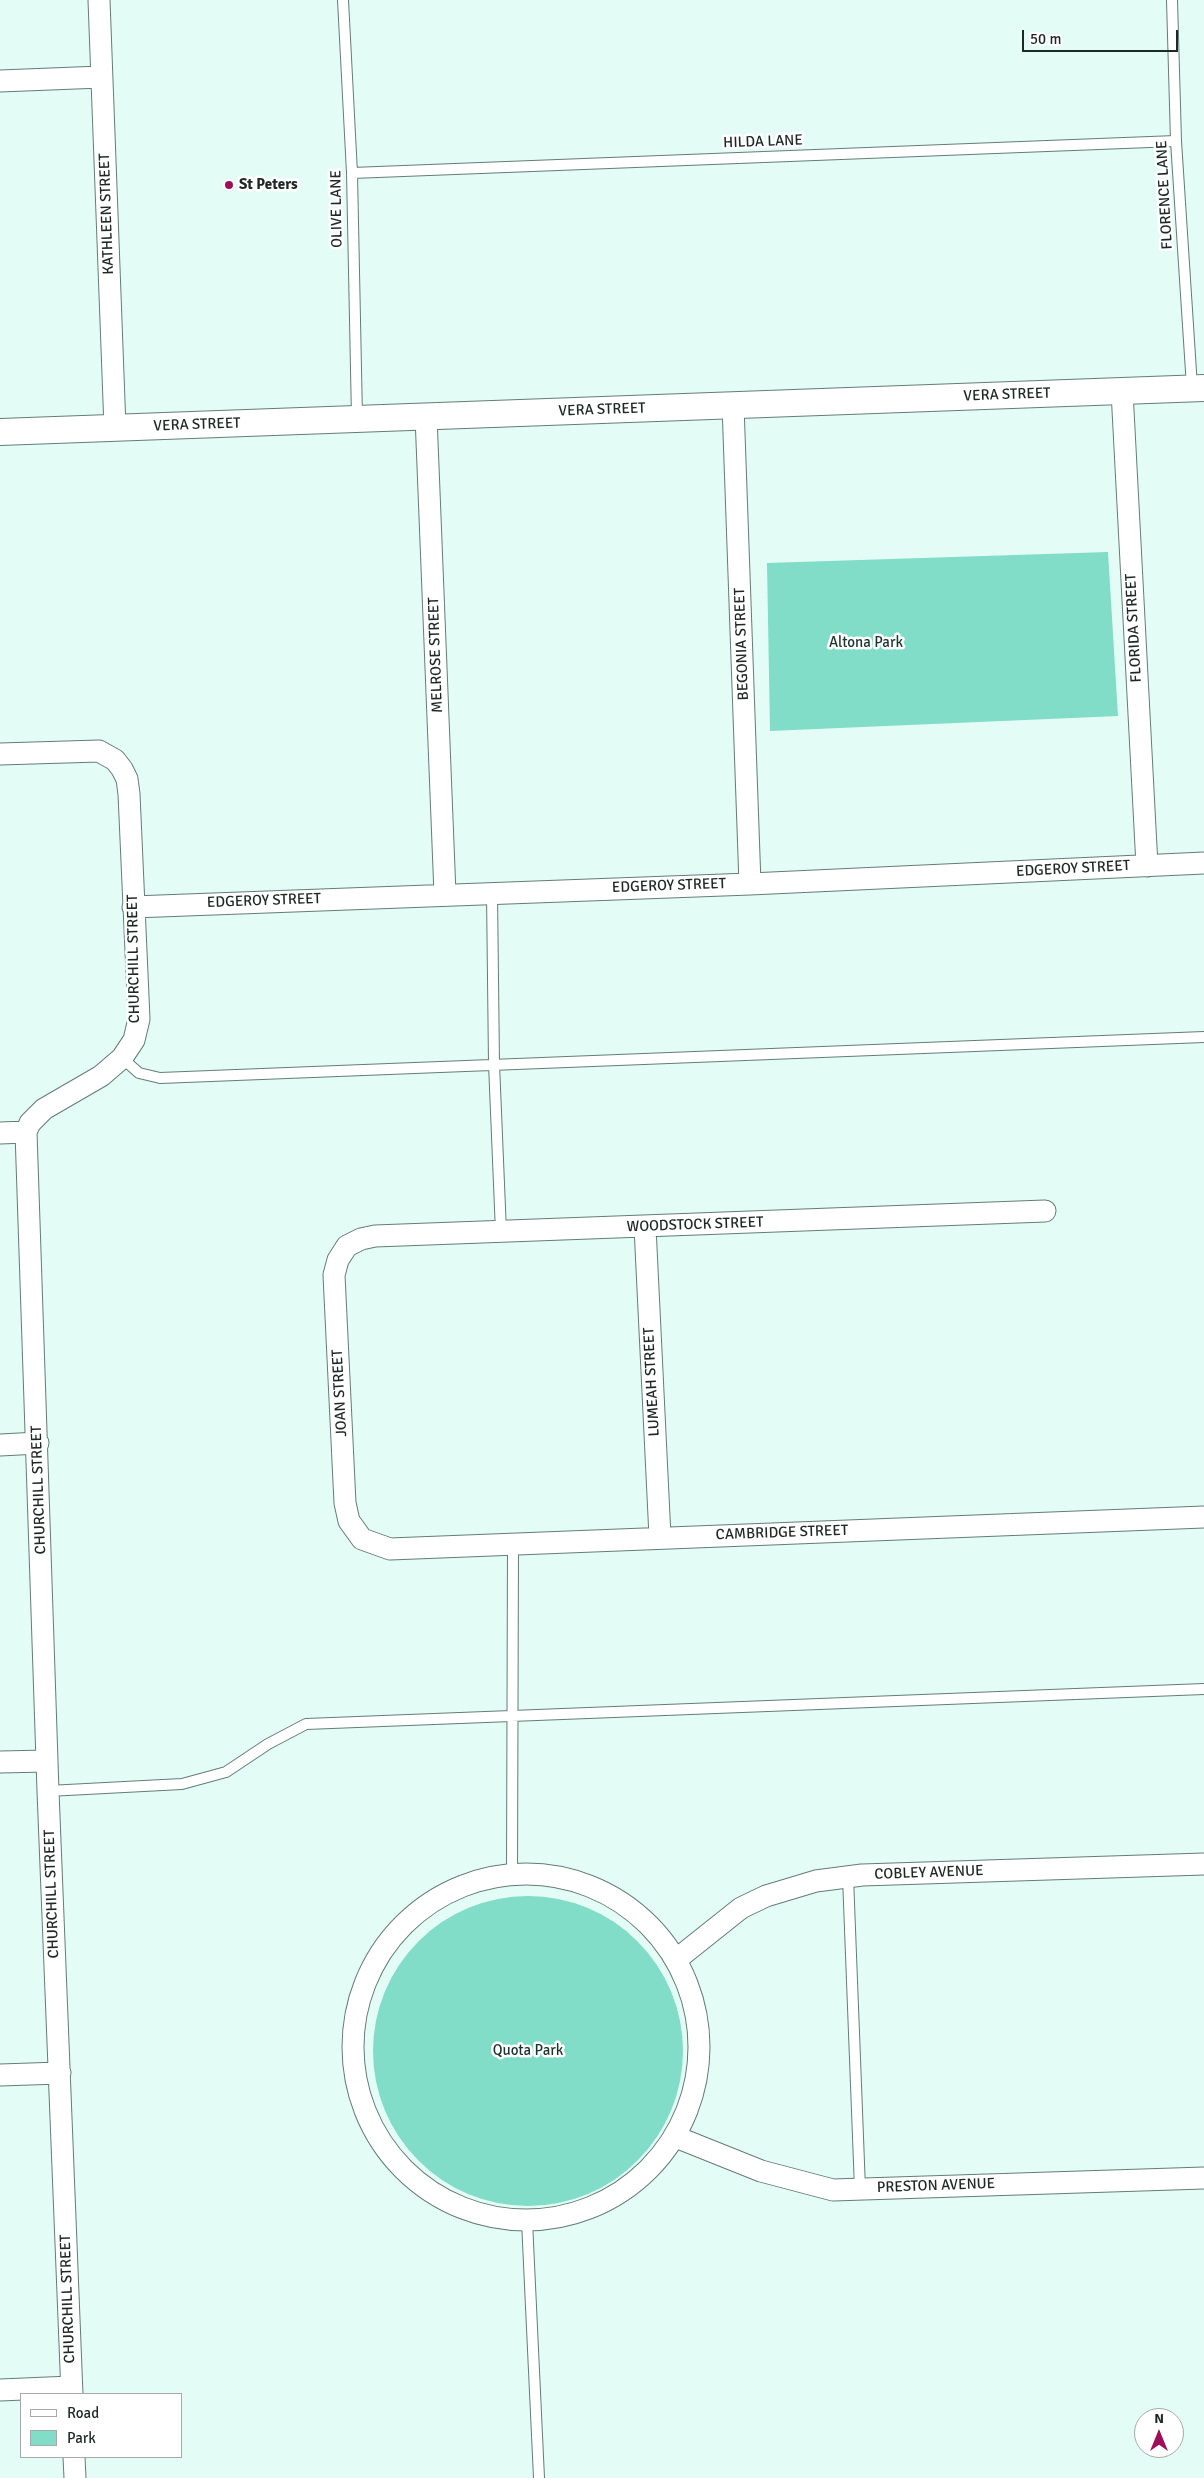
<!DOCTYPE html>
<html>
<head>
<meta charset="utf-8">
<style>
	body { margin:0 }
	#map { position:relative; width:1204px; height:2478px; overflow:hidden; background:#e3fdf6; font-family:Signika,sans-serif }
	canvas { display:block }
	.legend { position:absolute; left:20px; top:2393px; width:162px; height:65px; box-sizing:border-box; background:#fff; border:1px solid #a5a9a8; margin:0; padding:6px 9px; list-style:none; font-size:15px; color:#1e2825 }
	.legend li { display:flex; align-items:center; gap:10px; height:25px }
	.legend b { width:25px; border:1px solid #a5a9a8 }
	.north { position:absolute; left:1134px; top:2408px; width:50px; height:50px; box-sizing:border-box; background:#fff; border:1px solid #a5a9a8; border-radius:50%; rotate:0deg; font-size:14px; font-weight:700; line-height:20px; text-align:center; color:#1e2825 }
	.north::after { content:''; display:block; margin:auto; width:18px; height:22px; background:#9f0f59; clip-path:polygon(50% 0,100% 100%,50% 72%,0 100%) }
	.scale { position:absolute; left:1022px; top:30px; width:156px; height:22px; box-sizing:border-box; border:2px solid #1e2825; border-top:0; padding-left:6px; font-size:15px; line-height:18px; white-space:nowrap; color:#1e2825; -webkit-text-stroke:4px #fff; paint-order:stroke }
</style>
</head>
<body>
<div id="map">
<canvas width="1204" height="2478"></canvas>
<ul class="legend">
<li><b style="height:6px;background:#fff"></b>Road</li>
<li><b style="height:14px;background:#81dcc8"></b>Park</li>
</ul>
<div class="north">N</div>
<div class="scale">50 m</div>
</div>
<script>
const ctx = document.querySelector('canvas').getContext('2d');
ctx.lineJoin = 'round';
function fillPath(path, color) { ctx.fillStyle = color; ctx.fill(path, 'evenodd'); }
const shape = rows => new Path2D(rows.map(r => 'M' + r).join(''));
function strokePath(path, color, width, dash) { ctx.strokeStyle = color; ctx.lineWidth = width; ctx.lineCap = dash ? 'butt' : 'round'; ctx.setLineDash(dash || []); ctx.stroke(path); }
function write(font, color, halo, rows, align = 'center') {
  ctx.font = font + ' Signika,sans-serif'; ctx.lineWidth = 5; ctx.setLineDash([]); ctx.textBaseline = 'middle'; ctx.strokeStyle = halo; ctx.fillStyle = color; for (const [text, x, y, turn = 0] of rows) {
    ctx.save(); ctx.translate(x, y); ctx.rotate((+turn || 0) * Math.PI / 180); ctx.textAlign = isNaN(turn) ? turn : align; if (halo) ctx.strokeText(text, 0, 0); ctx.fillText(text, 0, 0); ctx.restore();
  }
}
const green = shape([
	[1108,552,1118,716,770,731,767,563],
	'373 2051a155 155 0 1 1 310 0a155 155 0 1 1-310 0Z'
]);
const service = shape([
	[343,0,352,173,357,418],
	[1172,0,1176,141,1192,387],
	[352,173,1176,141],
	[492,893,494,1064,501,1232],
	[122,1058,139,1073,160,1078,1204,1037],
	[48,1791,182,1784,226,1772,268,1744,306,1724,1204,1689],
	[512,1874,513,1544],
	[848,1877,860,2189],
	[527,2221,539,2478]
]);
const minor = shape([
	[99,0,115,428],
	[0,81,101,77],
	[1122,391,1147,866],
	[733,405,750,884],
	[426,416,445,894],
	[0,754,99,751,115,760,122,769,127,779,129,794,139,1019,134,1040,122,1058,101,1076,44,1109,30,1123,26,1132,48,1791,72,2394],
	[133,907,750,884,1204,863],
	[0,1133,26,1132],
	[1045,1211,375,1236,361,1239,347,1246,338,1260,334,1275,345,1503,349,1521,362,1539,390,1549,1204,1517],
	[645,1227,660,1537],
	[0,1445,38,1443],
	[0,1762,47,1761],
	'353 2047a173 173 0 1 1 346 0a173 173 0 1 1-346 0Z',
	[677,1959,741,1908,766,1896,816,1881,862,1875,1204,1864],
	[0,2075,60,2073],
	[676,2137,761,2171,833,2190,1204,2178],
	[0,2390,71,2387],
	[74,2457,75,2478]
]);
const tertiary = shape([
	[0,432,1204,388]
]);
const markers = [
	[229,185,5,"#9f0f59"]
];
const streetNames = [
	["HILDA LANE",763,142,-2],
	["FLORENCE LANE",1165,195,-93],
	["OLIVE LANE",337,209,-91],
	["KATHLEEN STREET",107,214,-92],
	["VERA STREET",1007,395,-2],
	["VERA STREET",602,410,-2],
	["VERA STREET",197,425,-2],
	["FLORIDA STREET",1134,628,-93],
	["BEGONIA STREET",742,644,-92],
	["MELROSE STREET",436,655,-92],
	["EDGEROY STREET",1073,869,-3],
	["EDGEROY STREET",669,886,-2],
	["EDGEROY STREET",264,901,-2],
	["CHURCHILL STREET",134,959,-91],
	["WOODSTOCK STREET",695,1225,-2],
	["LUMEAH STREET",652,1382,-93],
	["JOAN STREET",340,1393,-93],
	["CHURCHILL STREET",39,1490,-92],
	["CAMBRIDGE STREET",782,1533,-2],
	["COBLEY AVENUE",929,1873,-2],
	["CHURCHILL STREET",52,1894,-92],
	["PRESTON AVENUE",936,2186,-2],
	["CHURCHILL STREET",68,2299,-92]
];
const poiNames = [
	["St Peters",239,185]
];
const parkNames = [
	["Altona Park",866,643],
	["Quota Park",528,2051]
];
fillPath(green, '#81dcc8');
strokePath(service, '#657c76', 12);
strokePath(minor, '#657c76', 23);
strokePath(tertiary, '#657c76', 28);
strokePath(service, '#fff', 10);
strokePath(minor, '#fff', 21);
strokePath(tertiary, '#fff', 26);
for (const [x, y, r, color] of markers) { const dot = new Path2D(); dot.arc(x, y, r, 0, 2 * Math.PI); ctx.fillStyle = color; ctx.fill(dot); strokePath(dot, '#fff', 2); }
write('15px', '#1e2825', '#fff', streetNames);
write('bold 15px', '#1e2825', '#fff', poiNames, 'left');
write('15px', '#1c342e', '#fff', parkNames);
</script>
</body>
</html>
